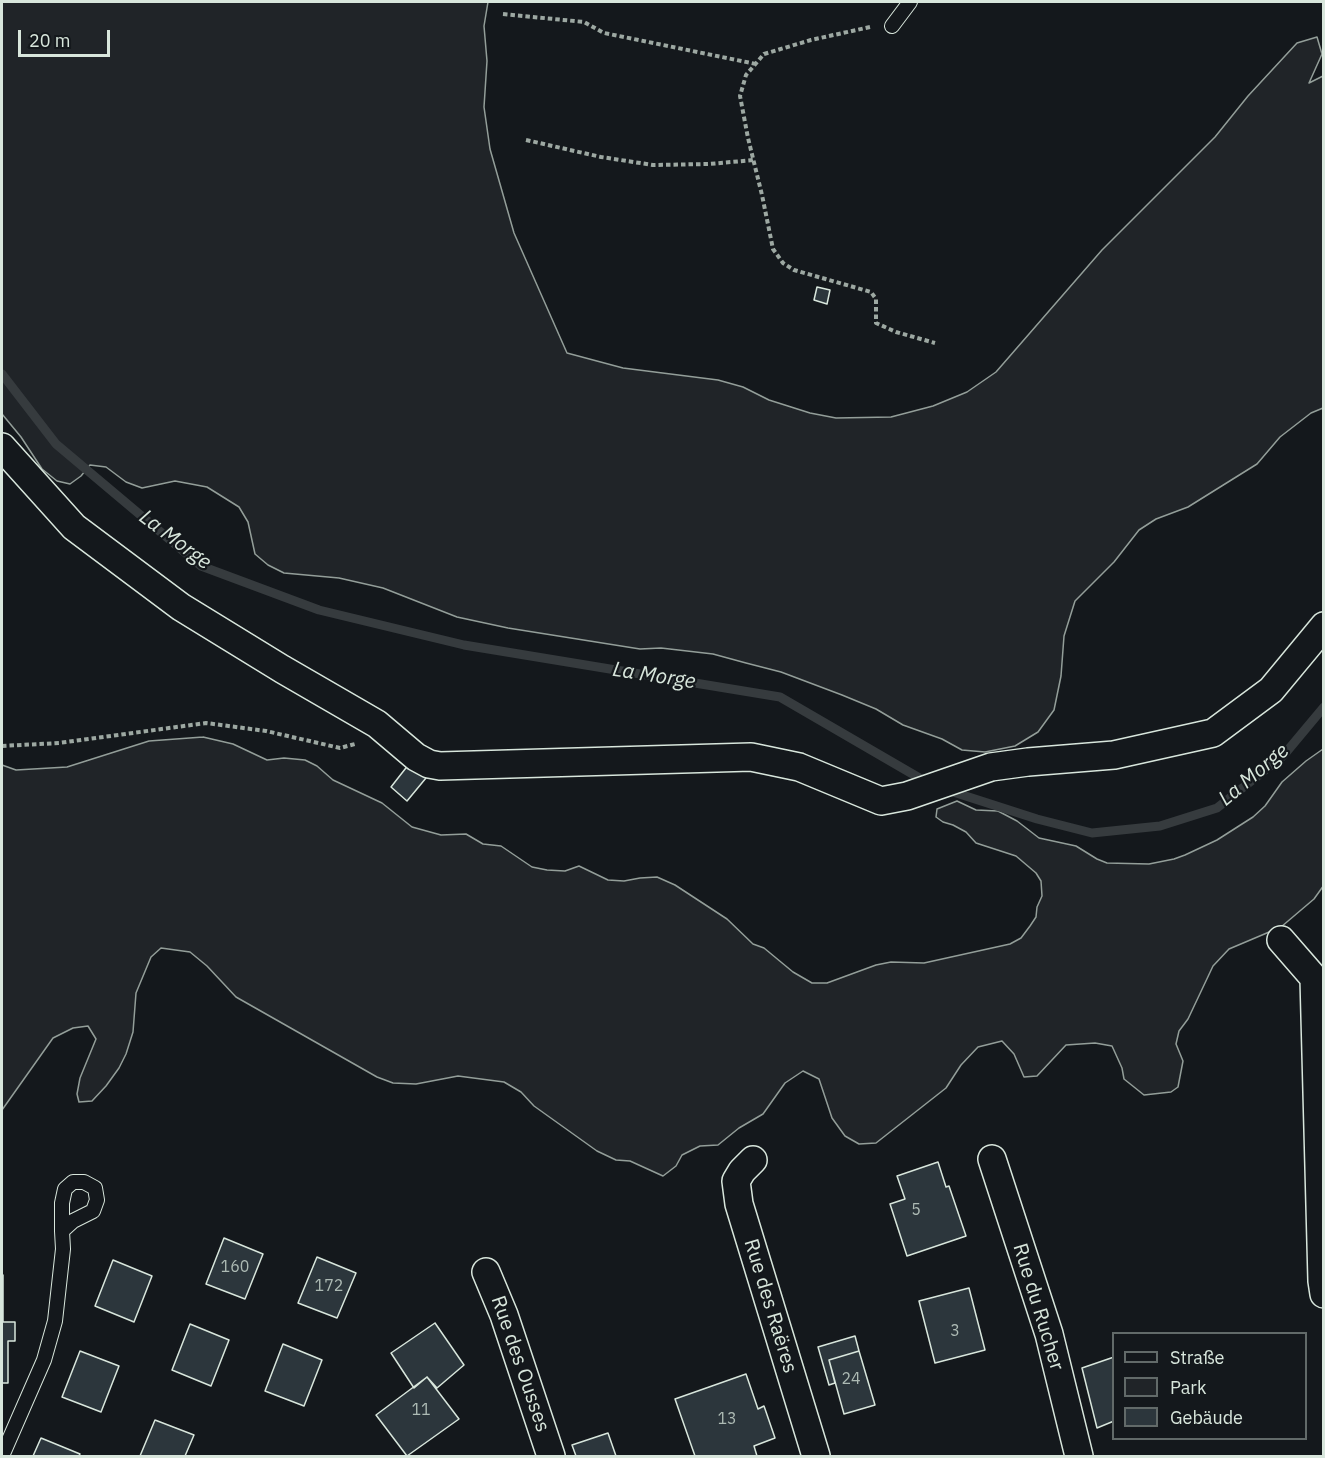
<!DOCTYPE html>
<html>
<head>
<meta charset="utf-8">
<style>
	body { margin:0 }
	#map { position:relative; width:1325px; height:1458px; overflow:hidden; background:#14181c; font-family:"IBM Plex Sans",sans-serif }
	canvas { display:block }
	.frame { position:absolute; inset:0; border:3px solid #d8e6dc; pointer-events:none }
	.legend { position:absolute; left:1112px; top:1332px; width:195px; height:108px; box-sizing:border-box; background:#14181c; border:2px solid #626a69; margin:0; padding:8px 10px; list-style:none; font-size:18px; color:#d8e6dc }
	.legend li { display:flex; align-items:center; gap:12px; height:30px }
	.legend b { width:30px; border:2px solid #626a69 }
	.scale { position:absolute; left:18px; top:30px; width:92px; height:27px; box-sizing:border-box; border:3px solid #d8e6dc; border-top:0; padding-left:8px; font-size:18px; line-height:21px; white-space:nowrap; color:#d8e6dc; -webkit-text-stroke:4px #14181c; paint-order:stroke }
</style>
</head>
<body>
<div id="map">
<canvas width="1325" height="1458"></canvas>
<div class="frame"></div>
<ul class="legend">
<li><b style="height:8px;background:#14181c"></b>Straße</li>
<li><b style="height:16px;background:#202428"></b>Park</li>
<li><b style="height:16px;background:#2c363c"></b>Gebäude</li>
</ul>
<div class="scale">20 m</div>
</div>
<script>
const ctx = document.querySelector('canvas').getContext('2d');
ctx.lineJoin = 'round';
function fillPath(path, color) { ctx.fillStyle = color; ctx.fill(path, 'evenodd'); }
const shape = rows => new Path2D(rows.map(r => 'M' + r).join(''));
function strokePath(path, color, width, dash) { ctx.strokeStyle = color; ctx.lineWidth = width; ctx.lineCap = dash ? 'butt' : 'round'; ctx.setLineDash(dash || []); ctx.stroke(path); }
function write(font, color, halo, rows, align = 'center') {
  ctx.font = font + ' "IBM Plex Sans",sans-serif'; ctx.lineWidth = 4.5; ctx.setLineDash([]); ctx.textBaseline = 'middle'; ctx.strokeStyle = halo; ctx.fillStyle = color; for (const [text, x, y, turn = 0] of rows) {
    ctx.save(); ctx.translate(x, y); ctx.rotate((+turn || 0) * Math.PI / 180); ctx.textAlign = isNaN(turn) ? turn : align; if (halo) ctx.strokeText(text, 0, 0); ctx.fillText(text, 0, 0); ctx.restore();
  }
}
const green = shape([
	[2,2,488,2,484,26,487,61,484,107,490,149,514,233,567,353,623,368,718,380,743,387,769,400,810,413,836,418,891,417,933,406,967,392,996,372,1102,250,1215,137,1248,96,1297,43,1317,37,1322,54,1309,83,1323,76,1323,408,1311,413,1280,437,1257,464,1188,507,1156,519,1139,530,1114,562,1075,601,1064,636,1061,676,1054,710,1038,732,1015,746,985,752,962,750,942,739,903,725,876,709,842,695,781,672,746,663,713,654,661,648,640,649,508,628,457,617,383,588,339,578,284,573,268,565,255,554,248,522,239,507,207,487,175,481,142,488,126,482,106,467,90,465,81,476,70,484,57,481,42,469,21,437,2,414,2,2],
	[203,737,233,744,267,760,284,758,305,760,317,766,333,780,382,803,412,827,441,835,466,834,483,844,501,846,532,867,547,870,565,871,579,866,608,880,624,881,640,878,657,877,675,885,727,919,753,944,764,948,793,972,812,983,827,983,876,965,891,962,924,963,1010,944,1021,938,1030,926,1036,917,1037,907,1042,896,1041,881,1036,873,1016,856,976,843,966,832,953,825,943,822,936,817,937,809,957,801,976,810,998,811,1017,821,1039,838,1076,846,1097,859,1107,863,1149,864,1174,859,1185,855,1217,840,1253,817,1265,806,1282,782,1306,761,1323,749,1324,885,1314,899,1281,927,1229,949,1213,966,1188,1019,1179,1031,1176,1044,1183,1061,1178,1087,1171,1092,1144,1095,1124,1079,1122,1068,1112,1046,1095,1043,1066,1045,1037,1076,1024,1077,1014,1054,1002,1041,978,1047,961,1065,946,1088,876,1143,859,1144,845,1136,832,1118,819,1079,803,1071,785,1083,763,1114,739,1128,718,1145,700,1146,682,1155,676,1166,663,1176,630,1161,616,1160,597,1151,534,1106,521,1092,504,1082,458,1076,416,1084,393,1083,377,1077,236,997,207,966,190,952,161,948,151,957,136,993,133,1032,126,1054,119,1068,106,1086,92,1101,79,1102,77,1094,80,1078,96,1039,88,1026,73,1028,53,1038,2,1110,2,765,16,770,67,767,149,741,203,737]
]);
const stream = shape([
	[2,374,56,444,201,566,319,610,464,645,780,697,928,783],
	[947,790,1037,819,1092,833,1160,826,1217,808,1283,756,1324,707]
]);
const building = shape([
	[817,287,830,290,827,304,814,300,817,287],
	[409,764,426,778,407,801,391,787,409,764],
	[938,1162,946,1187,949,1186,966,1236,907,1256,890,1204,905,1199,897,1176,938,1162],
	[224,1238,263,1254,245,1299,206,1284,224,1238],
	[317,1257,356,1273,337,1318,298,1303,317,1257],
	[113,1260,152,1276,134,1322,95,1306,113,1260],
	[2,1275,3,1275,3,1322,15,1322,15,1341,8,1341,8,1383,2,1383,2,1275],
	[969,1288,985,1350,935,1363,919,1301,969,1288],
	[435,1323,464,1365,437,1388,427,1377,414,1388,391,1353,435,1323],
	[190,1324,229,1340,211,1386,172,1370,190,1324],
	[855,1336,859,1351,829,1360,835,1383,829,1385,818,1347,855,1336],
	[283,1344,322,1360,304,1406,265,1391,283,1344],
	[80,1351,119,1366,101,1412,62,1397,80,1351],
	[859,1351,875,1405,844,1414,829,1360,859,1351],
	[1114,1357,1114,1421,1097,1428,1082,1368,1114,1357],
	[746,1374,758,1409,764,1406,775,1438,754,1446,757,1456,695,1456,675,1399,746,1374],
	[427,1377,459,1419,407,1456,376,1415,427,1377],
	[155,1420,194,1435,185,1456,140,1456,155,1420],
	[608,1433,616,1456,576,1456,572,1445,608,1433],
	[41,1438,80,1454,79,1456,33,1456,41,1438]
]);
const path = shape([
	[503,14,584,22,604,33,756,64],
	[870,27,811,40,764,54,746,75,740,96,748,138,762,195,773,249,783,263,794,270,871,292,876,299,876,323,896,332,935,343],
	[526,140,601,157,653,165,709,164,754,160],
	[2,746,59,743,206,723,266,731,340,748,355,744]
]);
const service = shape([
	[892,26,910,2],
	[2,1456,44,1360,55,1321,63,1249,62,1231,62,1203,65,1189,73,1182,84,1182,95,1188,97,1200,93,1211,73,1221,62,1231]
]);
const minor = shape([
	[2,447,74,527,181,607,282,669,377,724,416,757,429,764,440,766,751,757,799,767,881,801,907,796,991,767,1028,762,1114,755,1213,733,1271,690,1324,626],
	[1281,940,1314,978,1322,1281,1324,1294],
	[992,1159,1049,1334,1079,1456],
	[753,1160,742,1171,736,1181,739,1204,816,1456],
	[486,1272,504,1315,551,1456]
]);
const numberNames = [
	["5",916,1210],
	["160",235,1267],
	["172",329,1286],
	["3",955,1331],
	["24",851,1379],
	["11",421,1410],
	["13",727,1419]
];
const streetNames = [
	["Rue des Raëres",770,1306,73],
	["Rue du Rucher",1038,1307,73],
	["Rue des Ousses",520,1364,71]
];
const waterNames = [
	["La Morge",175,540,37],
	["La Morge",654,676,9],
	["La Morge",1254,775,-40]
];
fillPath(green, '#202428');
strokePath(green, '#939e99', 1.5);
strokePath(stream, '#363b3e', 9);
fillPath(building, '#2c363c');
strokePath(building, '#d8e6dc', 1.5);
strokePath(service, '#d8e6dc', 16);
strokePath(minor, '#d8e6dc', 30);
strokePath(path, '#9da8a2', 4, [4.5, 3]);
strokePath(service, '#14181c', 14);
strokePath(minor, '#14181c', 27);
write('16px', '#adbab4', null, numberNames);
write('20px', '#d8e6dc', '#14181c', streetNames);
write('italic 21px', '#d8e6dc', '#14181c', waterNames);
</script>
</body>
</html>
